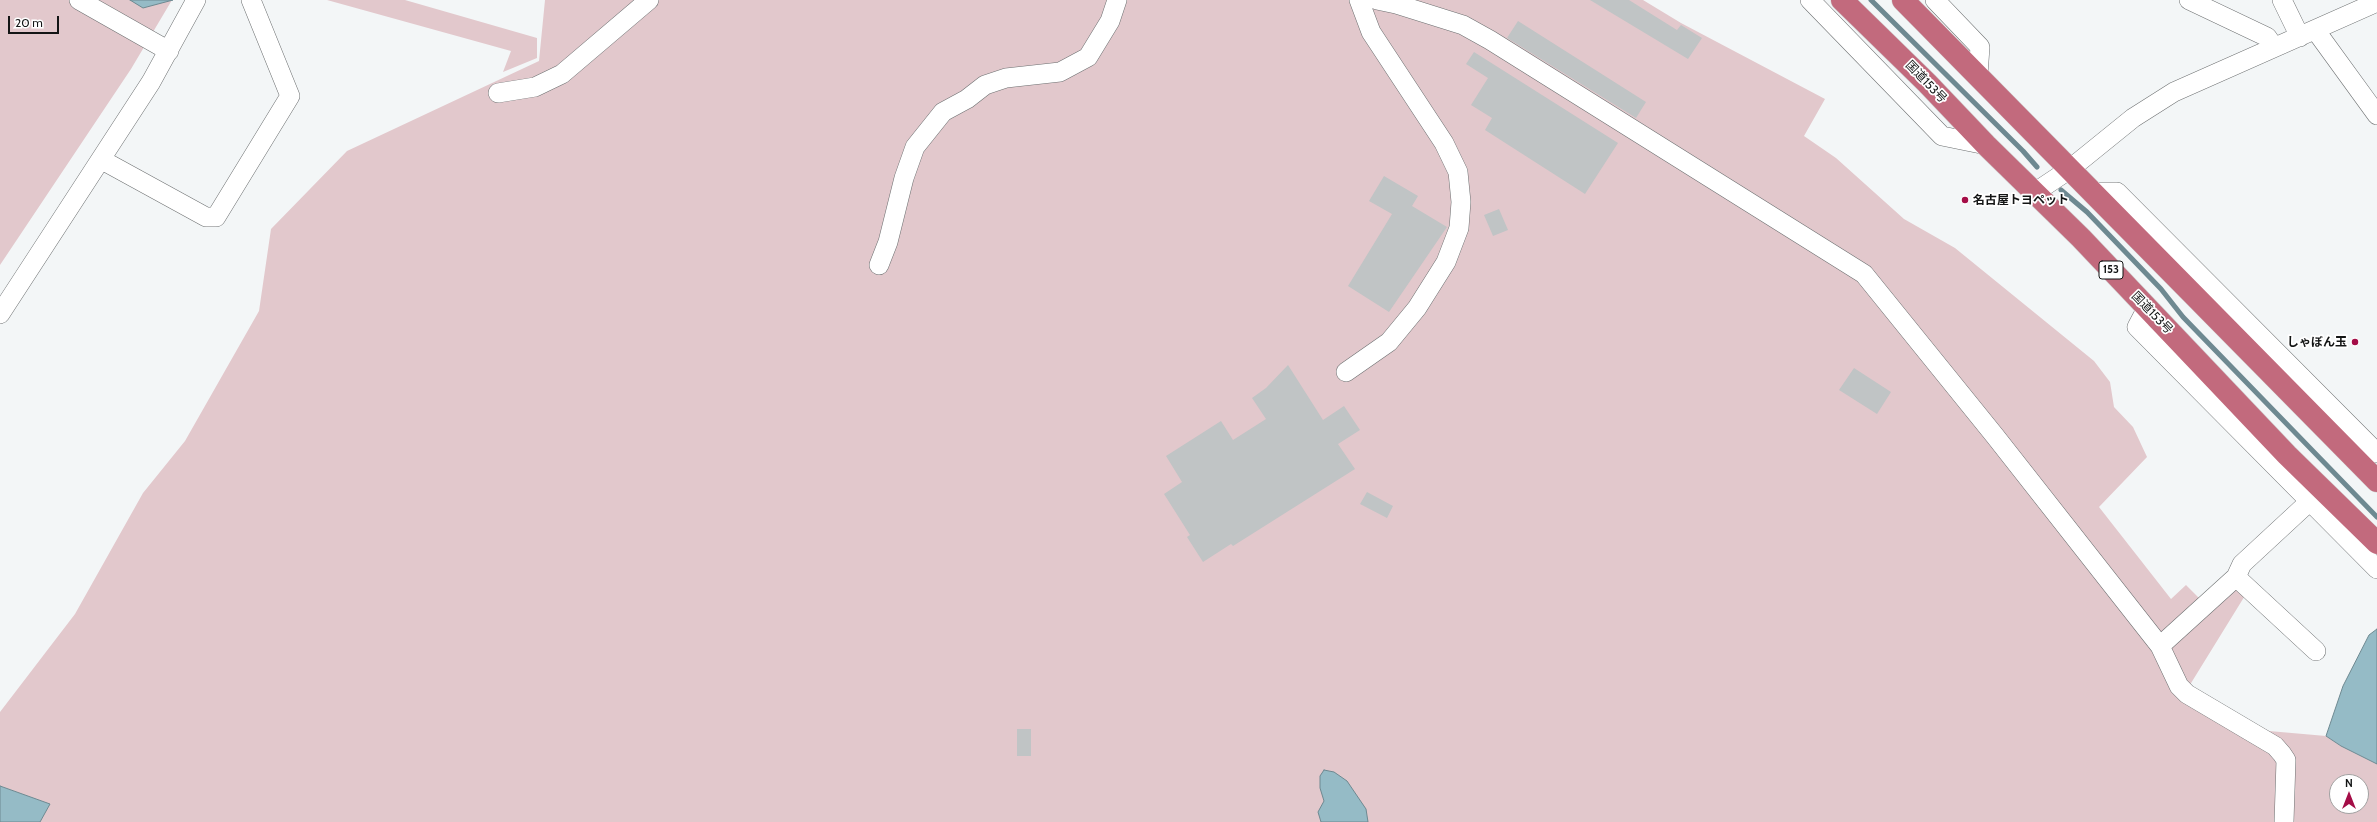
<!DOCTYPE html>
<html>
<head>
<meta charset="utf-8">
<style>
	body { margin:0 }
	#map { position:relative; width:2377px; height:822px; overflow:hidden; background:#f3f6f7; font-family:Cabin,sans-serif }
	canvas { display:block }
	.north { position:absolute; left:2329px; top:774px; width:40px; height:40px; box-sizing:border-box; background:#fff; border:1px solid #a1a1a1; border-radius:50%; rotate:0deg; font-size:11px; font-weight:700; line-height:16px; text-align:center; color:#131515 }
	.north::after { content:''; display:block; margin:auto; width:14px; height:18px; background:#a40d47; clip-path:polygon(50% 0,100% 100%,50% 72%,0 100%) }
	.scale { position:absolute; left:8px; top:16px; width:51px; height:18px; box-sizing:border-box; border:2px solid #131515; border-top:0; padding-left:5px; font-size:12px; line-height:14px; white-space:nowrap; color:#131515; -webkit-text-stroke:3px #fff; paint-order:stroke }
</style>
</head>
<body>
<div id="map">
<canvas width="2377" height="822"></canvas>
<div class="north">N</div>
<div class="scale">20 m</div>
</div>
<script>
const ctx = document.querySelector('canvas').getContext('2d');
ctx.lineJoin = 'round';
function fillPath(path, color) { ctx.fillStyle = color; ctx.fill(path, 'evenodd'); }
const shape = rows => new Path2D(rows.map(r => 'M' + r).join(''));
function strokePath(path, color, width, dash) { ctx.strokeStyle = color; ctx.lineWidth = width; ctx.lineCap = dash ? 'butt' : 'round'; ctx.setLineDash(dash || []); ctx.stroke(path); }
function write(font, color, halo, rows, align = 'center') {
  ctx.font = font + ' Cabin,"Noto Sans JP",sans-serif'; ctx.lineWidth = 3.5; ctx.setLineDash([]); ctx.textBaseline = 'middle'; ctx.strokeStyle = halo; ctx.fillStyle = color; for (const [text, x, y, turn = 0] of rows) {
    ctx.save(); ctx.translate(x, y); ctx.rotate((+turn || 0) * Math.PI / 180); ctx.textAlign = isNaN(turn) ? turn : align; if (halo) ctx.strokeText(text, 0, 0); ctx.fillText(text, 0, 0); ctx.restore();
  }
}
const green = shape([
	[0,0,172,0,131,69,0,265],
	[327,0,405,0,537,38,537,58,503,72,511,51],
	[545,0,1643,0,1681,23,1825,99,1804,136,1836,158,1904,219,1955,248,2094,361,2110,382,2114,407,2133,427,2147,457,2099,507,2171,599,2186,585,2200,599,2226,575,2246,594,2188,688,2269,731,2326,736,2341,746,2377,764,2377,822,40,822,49,804,0,786,0,712,75,614,143,493,185,441,259,311,271,229,347,151,539,61],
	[2337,782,2361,782,2361,806,2337,806]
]);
const water = shape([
	[130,0,173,0,143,8,130,0],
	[2377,629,2377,764,2341,746,2326,736,2343,686,2369,635,2377,629],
	[1324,770,1334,772,1347,781,1366,809,1368,822,1321,822,1318,812,1324,801,1320,788,1320,776,1324,770],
	[0,786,50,804,40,822,0,822,0,786]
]);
const stream = shape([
	[1871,0,2023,151,2037,167],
	[2061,190,2087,212,2161,289,2183,317,2377,517]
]);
const building = shape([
	[1590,0,1629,0,1677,30,1681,25,1702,38,1688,59],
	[1518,21,1646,102,1636,118,1507,38],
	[1474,52,1618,143,1585,194,1485,130,1492,118,1471,105,1488,78,1466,64],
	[1384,176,1418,196,1412,206,1447,227,1389,312,1348,286,1392,214,1369,201],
	[1499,209,1508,230,1493,236,1484,215],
	[1288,365,1323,420,1344,406,1360,430,1338,444,1355,469,1233,546,1231,544,1203,562,1187,537,1190,535,1164,494,1182,482,1166,456,1221,421,1233,440,1266,419,1252,398,1266,388],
	[1854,368,1891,392,1877,414,1839,390],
	[1367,492,1393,506,1387,518,1360,504],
	[1017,729,1031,729,1031,756,1017,756]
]);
const minor = shape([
	[79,0,169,51],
	[1377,0,1396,4,1463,25,1490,40,1864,274,1995,436,2160,646,2179,686,2187,694,2275,746,2282,754,2286,760,2284,822],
	[1810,0,1942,136,1986,145],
	[1935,0,1980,47,1978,75],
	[2189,0,2267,37,2274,47],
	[2282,0,2300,37],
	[2316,31,2377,115],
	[498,93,535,87,562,74,649,0],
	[102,160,206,217,216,217,290,96,251,0],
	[2092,192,2117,192,2377,453],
	[2034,193,2070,169,2133,118,2174,92,2377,2],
	[879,265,888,242,904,178,915,147,943,112,967,99,985,85,1006,78,1060,72,1088,57,1110,21,1117,0],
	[2147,308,2137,327,2377,569],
	[0,314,151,82,196,0],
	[1346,372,1389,342,1417,308,1446,262,1459,228,1461,202,1458,172,1444,143,1371,32,1359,0],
	[2309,502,2242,564,2236,577,2316,651],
	[2160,646,2236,577]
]);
const highway = shape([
	[1842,0,1927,83,1986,145,2081,238,2287,455,2377,543],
	[1903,0,2377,481]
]);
const markers = [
	[1965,200,4,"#a40d47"],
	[2355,342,4,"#a40d47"]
];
const shields = [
	[2111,270,24]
];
const shieldNames = [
	["153",2111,270]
];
const streetNames = [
	["国道153号",1926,82,46],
	["国道153号",2152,313,46]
];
const poiNames = [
	["名古屋トヨペット",1973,200],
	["しゃぼん玉",2347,342,"right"]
];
fillPath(green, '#e2c8cc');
fillPath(water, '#95bbc6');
strokePath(water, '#6e8991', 1);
strokePath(stream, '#6e8991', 5);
fillPath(building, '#c0c4c5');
strokePath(minor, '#6c6f70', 20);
strokePath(highway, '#d0d0d0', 23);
strokePath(minor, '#fff', 19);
strokePath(highway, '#c26a7d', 22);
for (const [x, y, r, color] of markers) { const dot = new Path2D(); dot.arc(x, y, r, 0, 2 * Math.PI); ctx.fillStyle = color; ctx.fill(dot); strokePath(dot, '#fff', 1.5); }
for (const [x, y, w] of shields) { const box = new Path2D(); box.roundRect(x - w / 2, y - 9, w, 18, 3); ctx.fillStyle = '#fff'; ctx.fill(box); strokePath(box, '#131515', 1); }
write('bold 11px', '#131515', null, shieldNames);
write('12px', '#131515', '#fff', streetNames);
write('bold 12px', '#131515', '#fff', poiNames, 'left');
</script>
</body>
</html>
